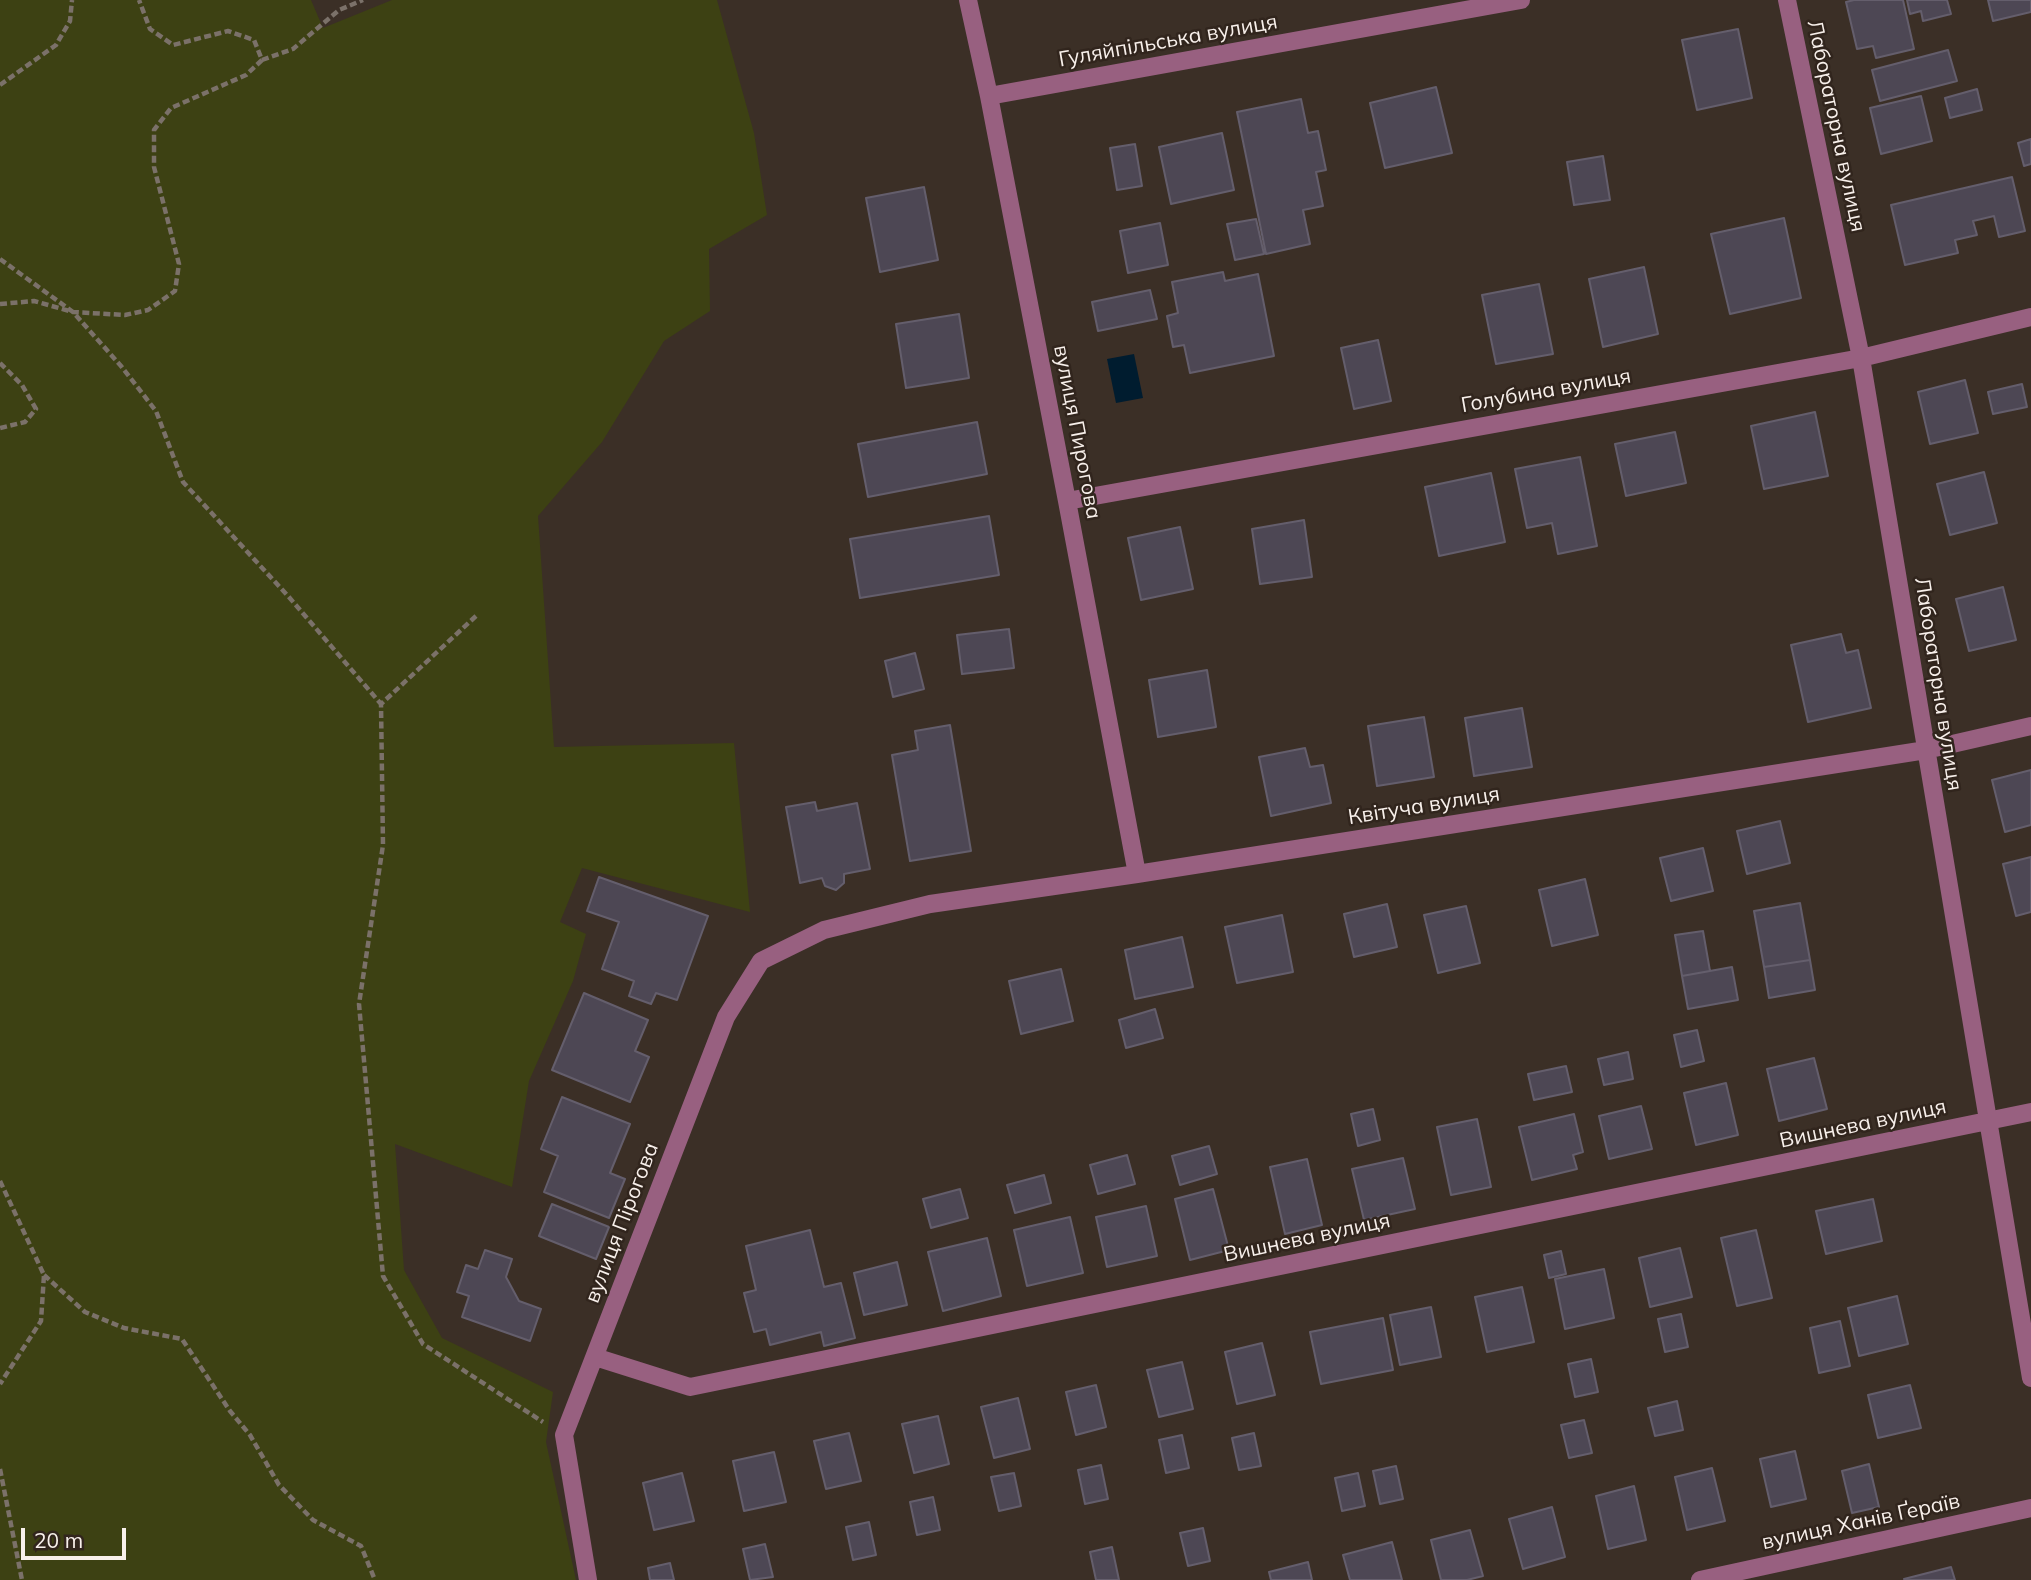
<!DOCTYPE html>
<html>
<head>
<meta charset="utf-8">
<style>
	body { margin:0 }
	#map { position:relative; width:2031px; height:1580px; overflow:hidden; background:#3b2f26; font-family:Mulish,sans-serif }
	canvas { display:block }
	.scale { position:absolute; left:21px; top:1528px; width:105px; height:32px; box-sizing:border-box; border:4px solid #f8f0eb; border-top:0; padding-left:9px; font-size:21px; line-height:24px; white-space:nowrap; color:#f8f0eb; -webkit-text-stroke:5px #31251d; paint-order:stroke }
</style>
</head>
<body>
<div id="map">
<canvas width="2031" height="1580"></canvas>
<div class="scale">20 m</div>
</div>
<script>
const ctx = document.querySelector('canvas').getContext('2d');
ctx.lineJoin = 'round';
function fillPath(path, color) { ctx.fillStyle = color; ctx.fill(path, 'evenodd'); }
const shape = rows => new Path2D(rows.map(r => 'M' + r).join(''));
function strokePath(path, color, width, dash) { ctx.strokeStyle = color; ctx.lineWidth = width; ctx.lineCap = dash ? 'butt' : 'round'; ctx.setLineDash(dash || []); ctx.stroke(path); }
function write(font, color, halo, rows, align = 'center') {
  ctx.font = font + ' Mulish,sans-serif'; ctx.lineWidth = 5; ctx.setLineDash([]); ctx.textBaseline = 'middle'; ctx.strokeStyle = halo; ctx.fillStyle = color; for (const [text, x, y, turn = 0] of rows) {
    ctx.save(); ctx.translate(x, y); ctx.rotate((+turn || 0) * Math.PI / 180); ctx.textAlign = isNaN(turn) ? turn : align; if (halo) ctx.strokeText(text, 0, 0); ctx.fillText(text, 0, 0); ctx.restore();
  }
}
const green = shape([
	[0,0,311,0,323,28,392,0,717,0,754,133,767,215,709,249,710,311,664,341,602,442,538,516,554,747,734,743,750,912,582,868,560,922,586,934,573,981,529,1081,512,1187,395,1144,404,1270,442,1338,553,1392,546,1442,576,1580,0,1580]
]);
const water = shape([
	[1134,354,1143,398,1116,403,1107,359]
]);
const building = shape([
	[1854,0,1903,0,1914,49,1876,58,1873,46,1857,49,1846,2,1854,0],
	[1907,0,1947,0,1951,14,1923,21,1921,11,1910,14,1907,0],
	[1988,0,2031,0,2031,12,1993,21,1988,0],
	[1738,29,1752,98,1697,110,1682,40,1738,29],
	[1948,50,1957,81,1880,101,1872,70,1948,50],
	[1436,87,1452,153,1385,168,1370,103,1436,87],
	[1977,89,1982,110,1950,118,1945,98,1977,89],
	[1921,96,1932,141,1881,154,1870,108,1921,96],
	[1301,99,1308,133,1318,131,1326,170,1316,172,1323,206,1303,210,1310,244,1266,254,1237,112,1301,99],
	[1222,133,1234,190,1171,204,1159,147,1222,133],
	[2031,139,2031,164,2024,166,2018,143,2031,139],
	[1135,144,1142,186,1117,190,1110,148,1135,144],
	[1603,156,1610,200,1574,205,1567,162,1603,156],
	[2012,177,2025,231,1999,237,1994,216,1973,221,1977,235,1955,240,1958,253,1905,265,1891,205,2012,177],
	[924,187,938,260,880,272,866,198,924,187],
	[1784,218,1801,298,1730,314,1711,234,1784,218],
	[1256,219,1264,254,1235,260,1227,224,1256,219],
	[1160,223,1168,265,1128,273,1120,231,1160,223],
	[1644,267,1658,334,1603,347,1589,279,1644,267],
	[1223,272,1225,281,1258,274,1274,356,1190,373,1184,345,1173,347,1167,316,1178,313,1172,282,1223,272],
	[1539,284,1553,354,1496,364,1482,295,1539,284],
	[1150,290,1157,319,1098,331,1092,302,1150,290],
	[959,314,969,378,906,388,896,324,959,314],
	[1378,340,1391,401,1354,409,1341,348,1378,340],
	[1965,380,1978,433,1930,444,1918,392,1965,380],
	[2022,384,2027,407,1993,414,1988,392,2022,384],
	[1815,412,1828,476,1764,489,1751,426,1815,412],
	[977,422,987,474,868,497,858,444,977,422],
	[1675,432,1686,483,1626,496,1615,444,1675,432],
	[1580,457,1597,546,1558,554,1552,523,1527,528,1515,469,1580,457],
	[1984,472,1997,523,1950,535,1937,484,1984,472],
	[1491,473,1505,542,1439,556,1425,487,1491,473],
	[989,516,999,575,860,598,850,539,989,516],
	[1304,520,1312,577,1260,584,1252,529,1304,520],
	[1180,527,1193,589,1141,600,1128,538,1180,527],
	[2003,587,2016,640,1969,651,1956,599,2003,587],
	[1009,629,1014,668,962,674,957,635,1009,629],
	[1841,634,1846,653,1858,650,1871,708,1808,722,1791,645,1841,634],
	[915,653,924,689,893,697,885,661,915,653],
	[1207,670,1216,727,1158,737,1149,680,1207,670],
	[1522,708,1532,767,1474,776,1465,718,1522,708],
	[1424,717,1434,777,1377,786,1368,726,1424,717],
	[950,725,971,851,910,861,892,755,918,750,915,731,950,725],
	[1305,748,1310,767,1323,765,1331,803,1271,816,1259,757,1305,748],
	[2031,770,2031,825,2005,832,1992,780,2031,770],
	[815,802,817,811,857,803,870,869,844,874,844,883,836,890,825,886,822,878,800,883,786,807,815,802],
	[1780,821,1790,863,1747,874,1737,831,1780,821],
	[1703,848,1713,891,1671,901,1660,858,1703,848],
	[2031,857,2031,912,2016,916,2003,864,2031,857],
	[599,877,708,916,677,1000,656,993,651,1004,629,996,634,981,602,969,619,922,587,911,599,877],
	[1585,879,1598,935,1552,946,1539,890,1585,879],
	[1800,903,1810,960,1764,967,1754,911,1800,903],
	[1387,904,1397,947,1354,957,1344,914,1387,904],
	[1466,906,1480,963,1438,973,1424,915,1466,906],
	[1282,915,1293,972,1237,983,1225,927,1282,915],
	[1703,931,1710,971,1682,976,1675,935,1703,931],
	[1182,937,1193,987,1135,999,1125,950,1182,937],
	[1810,960,1815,990,1769,998,1764,967,1810,960],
	[1732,967,1738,1000,1688,1009,1682,976,1732,967],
	[1061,969,1073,1021,1021,1034,1009,981,1061,969],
	[584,993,648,1020,635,1051,649,1057,630,1102,552,1070,584,993],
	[1155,1009,1163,1038,1126,1048,1119,1020,1155,1009],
	[1697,1030,1704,1061,1681,1067,1674,1035,1697,1030],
	[1628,1052,1633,1079,1604,1085,1598,1059,1628,1052],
	[1814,1058,1827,1109,1779,1121,1767,1069,1814,1058],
	[1566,1066,1572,1092,1534,1100,1528,1074,1566,1066],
	[1726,1083,1738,1135,1696,1145,1684,1093,1726,1083],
	[562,1097,630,1124,610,1173,625,1179,609,1218,544,1192,558,1156,541,1149,562,1097],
	[1641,1106,1652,1149,1609,1159,1599,1116,1641,1106],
	[1373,1109,1380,1140,1358,1146,1351,1114,1373,1109],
	[1574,1114,1583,1152,1573,1155,1577,1169,1532,1180,1519,1127,1574,1114],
	[1477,1119,1491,1187,1451,1195,1437,1127,1477,1119],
	[1209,1146,1217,1174,1180,1185,1172,1156,1209,1146],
	[1127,1155,1135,1184,1098,1194,1090,1165,1127,1155],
	[1403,1158,1415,1209,1364,1220,1352,1169,1403,1158],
	[1307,1159,1322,1225,1285,1234,1270,1167,1307,1159],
	[1044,1175,1051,1203,1015,1213,1007,1185,1044,1175],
	[960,1189,968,1218,931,1228,923,1199,960,1189],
	[1213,1189,1229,1250,1190,1260,1175,1199,1213,1189],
	[1873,1199,1882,1241,1826,1254,1816,1211,1873,1199],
	[552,1204,609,1227,596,1259,539,1236,552,1204],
	[1146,1206,1157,1256,1107,1267,1096,1217,1146,1206],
	[1070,1217,1083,1273,1027,1286,1014,1230,1070,1217],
	[810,1230,824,1287,841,1283,855,1338,824,1346,821,1332,770,1345,766,1329,754,1332,744,1293,756,1290,746,1246,810,1230],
	[1756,1230,1772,1298,1737,1306,1721,1238,1756,1230],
	[987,1238,1001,1296,943,1311,928,1252,987,1238],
	[1680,1248,1692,1297,1650,1307,1639,1258,1680,1248],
	[485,1250,512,1259,506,1277,519,1301,541,1309,530,1341,462,1317,469,1296,457,1292,466,1265,478,1269,485,1250],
	[1561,1251,1566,1274,1549,1278,1544,1255,1561,1251],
	[897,1262,907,1305,864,1315,854,1273,897,1262],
	[1604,1269,1614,1318,1565,1329,1555,1279,1604,1269],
	[1522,1287,1534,1342,1487,1352,1475,1297,1522,1287],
	[1897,1296,1908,1344,1859,1356,1848,1308,1897,1296],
	[1431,1307,1441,1357,1400,1365,1390,1315,1431,1307],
	[1681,1314,1688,1347,1665,1352,1658,1319,1681,1314],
	[1383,1318,1393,1370,1321,1384,1310,1332,1383,1318],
	[1840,1321,1850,1366,1819,1373,1810,1328,1840,1321],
	[1262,1343,1275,1395,1237,1404,1225,1352,1262,1343],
	[1591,1359,1598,1392,1575,1397,1568,1364,1591,1359],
	[1182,1362,1193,1409,1159,1417,1147,1370,1182,1362],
	[1096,1385,1106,1427,1076,1435,1066,1392,1096,1385],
	[1910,1385,1921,1428,1878,1438,1868,1395,1910,1385],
	[1018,1398,1030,1449,994,1458,981,1407,1018,1398],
	[1677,1401,1683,1430,1655,1436,1648,1408,1677,1401],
	[938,1416,949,1464,914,1473,902,1424,938,1416],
	[1584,1420,1592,1453,1569,1458,1561,1425,1584,1420],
	[849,1433,861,1481,826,1489,814,1441,849,1433],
	[1254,1433,1261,1466,1239,1470,1232,1438,1254,1433],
	[1182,1435,1189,1468,1166,1473,1159,1440,1182,1435],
	[1795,1451,1806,1499,1771,1507,1760,1459,1795,1451],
	[774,1452,786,1502,744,1511,733,1461,774,1452],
	[1869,1464,1879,1507,1852,1513,1842,1471,1869,1464],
	[1101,1465,1108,1499,1085,1504,1078,1470,1101,1465],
	[1396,1466,1403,1499,1380,1504,1373,1471,1396,1466],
	[1712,1468,1725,1521,1687,1530,1675,1477,1712,1468],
	[682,1473,694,1521,654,1530,643,1483,682,1473],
	[1014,1473,1021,1506,999,1511,991,1477,1014,1473],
	[1358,1473,1365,1506,1342,1511,1335,1478,1358,1473],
	[1634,1486,1646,1540,1608,1549,1596,1496,1634,1486],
	[933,1497,940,1530,917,1535,910,1502,933,1497],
	[1552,1507,1565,1557,1523,1569,1509,1519,1552,1507],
	[869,1522,876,1555,853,1560,846,1527,869,1522],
	[1203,1528,1210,1561,1188,1566,1180,1533,1203,1528],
	[1470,1530,1483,1576,1467,1580,1441,1580,1431,1540,1470,1530],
	[1392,1542,1402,1580,1350,1580,1343,1555,1392,1542],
	[765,1544,773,1577,750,1580,743,1549,765,1544],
	[1112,1547,1119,1580,1096,1580,1090,1552,1112,1547],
	[1308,1562,1312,1580,1271,1580,1269,1572,1308,1562],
	[670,1563,674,1580,650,1580,648,1568,670,1563],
	[1951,1567,1955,1580,1905,1580,1904,1579,1951,1567]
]);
const path = shape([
	[262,60,293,49,339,10,363,0],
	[0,85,56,45,70,21,72,0],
	[0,259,73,312,121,366,156,411,183,482,288,596,381,704],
	[0,304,34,301,73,312,125,315,148,310,175,291,179,264,154,167,154,130,171,108,246,75,262,60,254,40,228,31,173,45,150,29,139,0],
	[0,363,22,385,36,409,25,422,0,428],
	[476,616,381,704,383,845,359,1004,383,1276,423,1344,543,1422],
	[0,1181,44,1275,41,1321,0,1384],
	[44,1275,85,1312,124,1328,182,1339,230,1411,250,1435,279,1485,313,1520,361,1546,375,1580],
	[0,1469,22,1580]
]);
const minor = shape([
	[968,0,989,96,1067,501,1137,874],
	[1787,0,1861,358,2031,1378],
	[989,96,1521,0],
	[1067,501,1861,358,2031,317],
	[595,1357,690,1387,2031,1112],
	[588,1580,564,1435,726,1017,761,961,824,930,930,904,1137,874,1926,750,2031,726],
	[1700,1580,2031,1508]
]);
const streetNames = [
	["Гуляйпільська вулиця",1168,41,-10],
	["Лабораторна вулиця",1836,126,78],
	["Голубина вулиця",1546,391,-10],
	["вулиця Пирогова",1077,432,79],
	["Лабораторна вулиця",1938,684,81],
	["Квітуча вулиця",1424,806,-9],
	["Вишнева вулиця",1863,1124,-12],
	["вулиця Пірогова",622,1223,-69],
	["Вишнева вулиця",1307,1238,-12],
	["вулиця Ханів Ґераїв",1861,1522,-12]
];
fillPath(green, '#3d4113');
fillPath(water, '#001c2f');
fillPath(building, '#4d4754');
strokePath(building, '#645e6c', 2);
strokePath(path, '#7b7169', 4.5, [7, 3.5]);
strokePath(minor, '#986080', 18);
write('21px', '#f8f0eb', '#31251d', streetNames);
</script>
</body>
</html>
